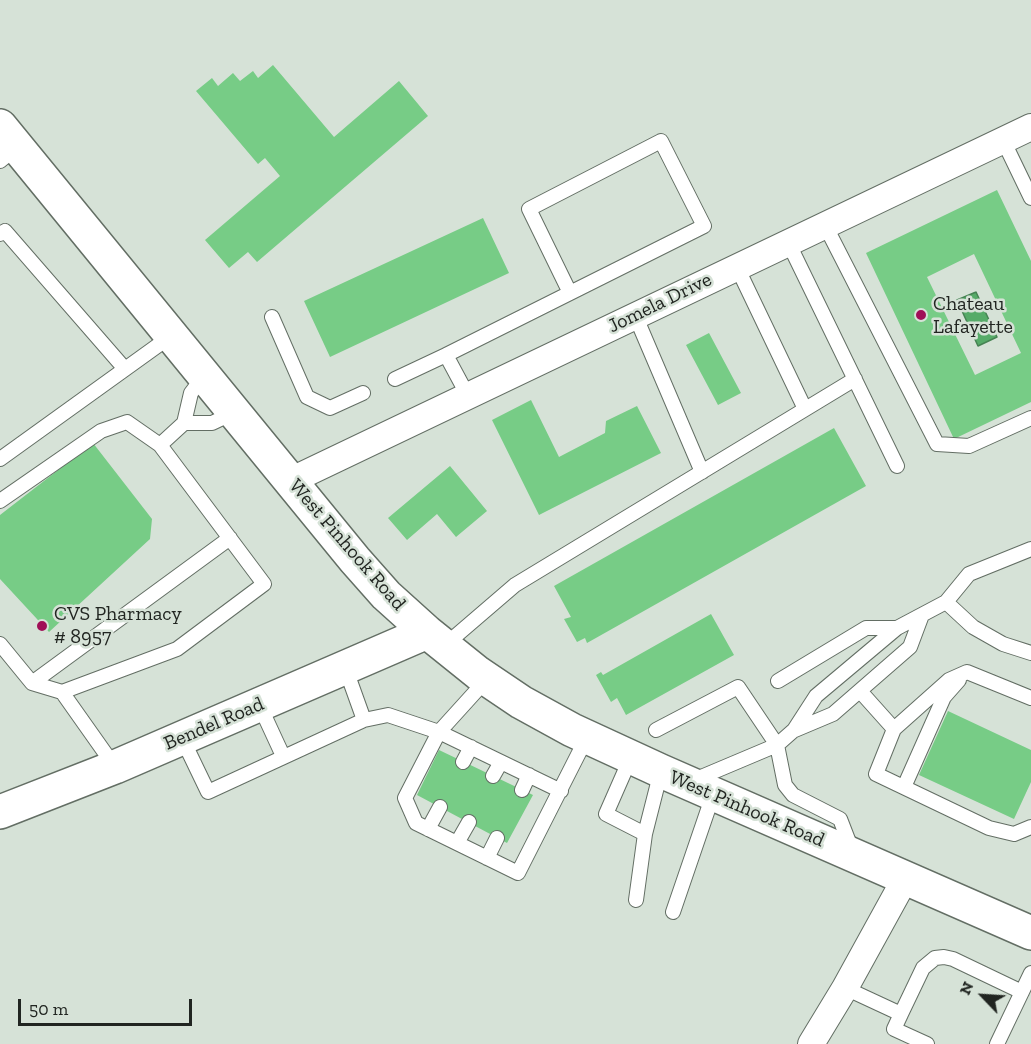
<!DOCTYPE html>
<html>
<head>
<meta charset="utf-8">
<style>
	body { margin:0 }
	#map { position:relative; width:1031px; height:1044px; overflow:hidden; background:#d6e2d7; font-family:"Zilla Slab",serif }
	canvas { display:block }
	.north { position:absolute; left:953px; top:966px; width:60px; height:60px; -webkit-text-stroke:4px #d6e2d7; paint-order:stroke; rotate:295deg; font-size:16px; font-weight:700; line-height:24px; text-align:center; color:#212521 }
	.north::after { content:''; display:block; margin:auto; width:21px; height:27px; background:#212521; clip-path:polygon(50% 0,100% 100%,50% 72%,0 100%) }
	.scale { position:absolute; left:18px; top:999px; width:174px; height:27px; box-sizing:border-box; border:3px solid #212521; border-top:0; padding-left:8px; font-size:18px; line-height:21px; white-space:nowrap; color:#212521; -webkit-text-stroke:4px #d6e2d7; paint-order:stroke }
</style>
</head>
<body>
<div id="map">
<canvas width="1031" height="1044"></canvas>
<div class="north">N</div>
<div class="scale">50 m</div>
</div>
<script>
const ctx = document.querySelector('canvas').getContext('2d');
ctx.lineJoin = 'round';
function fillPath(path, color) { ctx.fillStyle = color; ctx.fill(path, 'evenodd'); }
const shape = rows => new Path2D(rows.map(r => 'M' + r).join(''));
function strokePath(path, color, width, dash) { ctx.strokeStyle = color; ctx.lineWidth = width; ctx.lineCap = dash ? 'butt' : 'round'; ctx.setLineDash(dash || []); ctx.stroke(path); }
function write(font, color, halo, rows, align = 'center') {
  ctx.font = font + ' "Zilla Slab",serif'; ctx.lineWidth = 5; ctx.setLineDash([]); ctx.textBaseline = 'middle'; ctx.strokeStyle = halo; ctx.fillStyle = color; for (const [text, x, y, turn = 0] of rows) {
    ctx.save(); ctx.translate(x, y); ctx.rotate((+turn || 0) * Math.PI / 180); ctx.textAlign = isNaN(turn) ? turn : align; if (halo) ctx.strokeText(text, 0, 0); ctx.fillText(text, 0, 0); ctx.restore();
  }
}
const water = shape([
	[976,292,997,337,978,346,957,300,976,292]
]);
const building = shape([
	[273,65,334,137,399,81,428,116,257,262,248,252,229,268,205,240,280,176,265,158,258,164,196,91,212,78,218,86,233,73,240,81,253,71,258,78],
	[997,190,1031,261,1031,402,954,439,866,253],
	[974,254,1021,353,975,375,927,277],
	[483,218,509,273,330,357,304,301],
	[709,333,741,393,718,405,686,345],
	[531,400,559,457,605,433,606,421,637,406,661,453,539,515,492,420],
	[834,428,866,486,587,643,585,638,577,642,564,619,571,617,554,586],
	[93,443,152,519,150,539,49,632,0,579,0,515],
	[450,466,487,511,456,537,437,514,407,540,388,518],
	[711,614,734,655,626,715,617,698,611,702,596,675,601,672,603,675],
	[948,711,1031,750,1031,782,1014,819,919,775],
	[439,750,533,795,507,843,417,795]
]);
const lane = shape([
	[1003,140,1031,198],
	[0,161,17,147],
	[825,225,937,444,969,446,1031,418],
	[0,234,5,231,125,369],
	[788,242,897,466],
	[737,267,805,409],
	[635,315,702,472],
	[272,317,307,397,330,408,363,393],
	[446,355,704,226,661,141,529,209,570,293],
	[395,379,446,355,468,396],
	[184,423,212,423,233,413],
	[160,445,184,423,191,393,204,376],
	[0,459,171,336],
	[0,501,101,431,127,422,160,445,264,584,177,649,62,692],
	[946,602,973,627,1003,644,1031,653],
	[0,644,32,683,62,692,115,767],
	[444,646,515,585,855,379],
	[345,667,364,720],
	[487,679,439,732,405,798,416,823,518,873,587,737],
	[778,681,866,628,897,628],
	[32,683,230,538],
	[860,691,894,729],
	[1031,698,967,672,949,680,894,729,876,774,989,828,1014,834,1031,827],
	[259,704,283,756],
	[656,730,738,687,777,745,785,785,793,795,840,819,852,850],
	[795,730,833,714,910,647,922,615],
	[182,738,208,792,364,720,388,715,439,732,561,791],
	[631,757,606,814,645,834],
	[463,762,471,747],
	[493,776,501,762],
	[694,780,777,745,794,730,816,696,897,628,946,602,969,574,1031,549],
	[904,787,944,697,959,680],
	[522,790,529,775],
	[428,829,440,807],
	[457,843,469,822],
	[487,858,497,838],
	[636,900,645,834,661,771],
	[673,912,713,795],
	[845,988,901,1014,894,1029,927,1044],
	[901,1014,923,968,935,958,944,957,953,959,1022,992],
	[997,1044,1031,973]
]);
const street = shape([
	[290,481,1031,127],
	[811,1044,845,988,905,879]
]);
const secondary = shape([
	[0,126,355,560,386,595,427,632,478,673,521,702,572,730,661,771,1031,933],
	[0,812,115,767,427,632]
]);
const markers = [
	[921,315,6,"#a00f57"],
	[42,626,6,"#a00f57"]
];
const streetNames = [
	["Jomela Drive",660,303,-26],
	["West Pinhook Road",347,545,49],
	["Bendel Road",214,724,-23],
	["West Pinhook Road",747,809,23]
];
const poiNames = [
	["Chateau",933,304],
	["Lafayette",933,327],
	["CVS Pharmacy",54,614],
	["# 8957",54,637]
];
fillPath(water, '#56ab68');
strokePath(water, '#468353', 1.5);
fillPath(building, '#77cc86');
strokePath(lane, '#636e64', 16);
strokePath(street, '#636e64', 28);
strokePath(secondary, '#636e64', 36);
strokePath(lane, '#fff', 14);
strokePath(street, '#fff', 26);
strokePath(secondary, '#fff', 33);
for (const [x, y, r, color] of markers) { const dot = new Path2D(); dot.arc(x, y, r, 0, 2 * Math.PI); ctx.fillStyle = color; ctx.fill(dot); strokePath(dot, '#d6e2d7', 2); }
write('20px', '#212521', '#d6e2d7', streetNames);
write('20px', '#212521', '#d6e2d7', poiNames, 'left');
</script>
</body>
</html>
